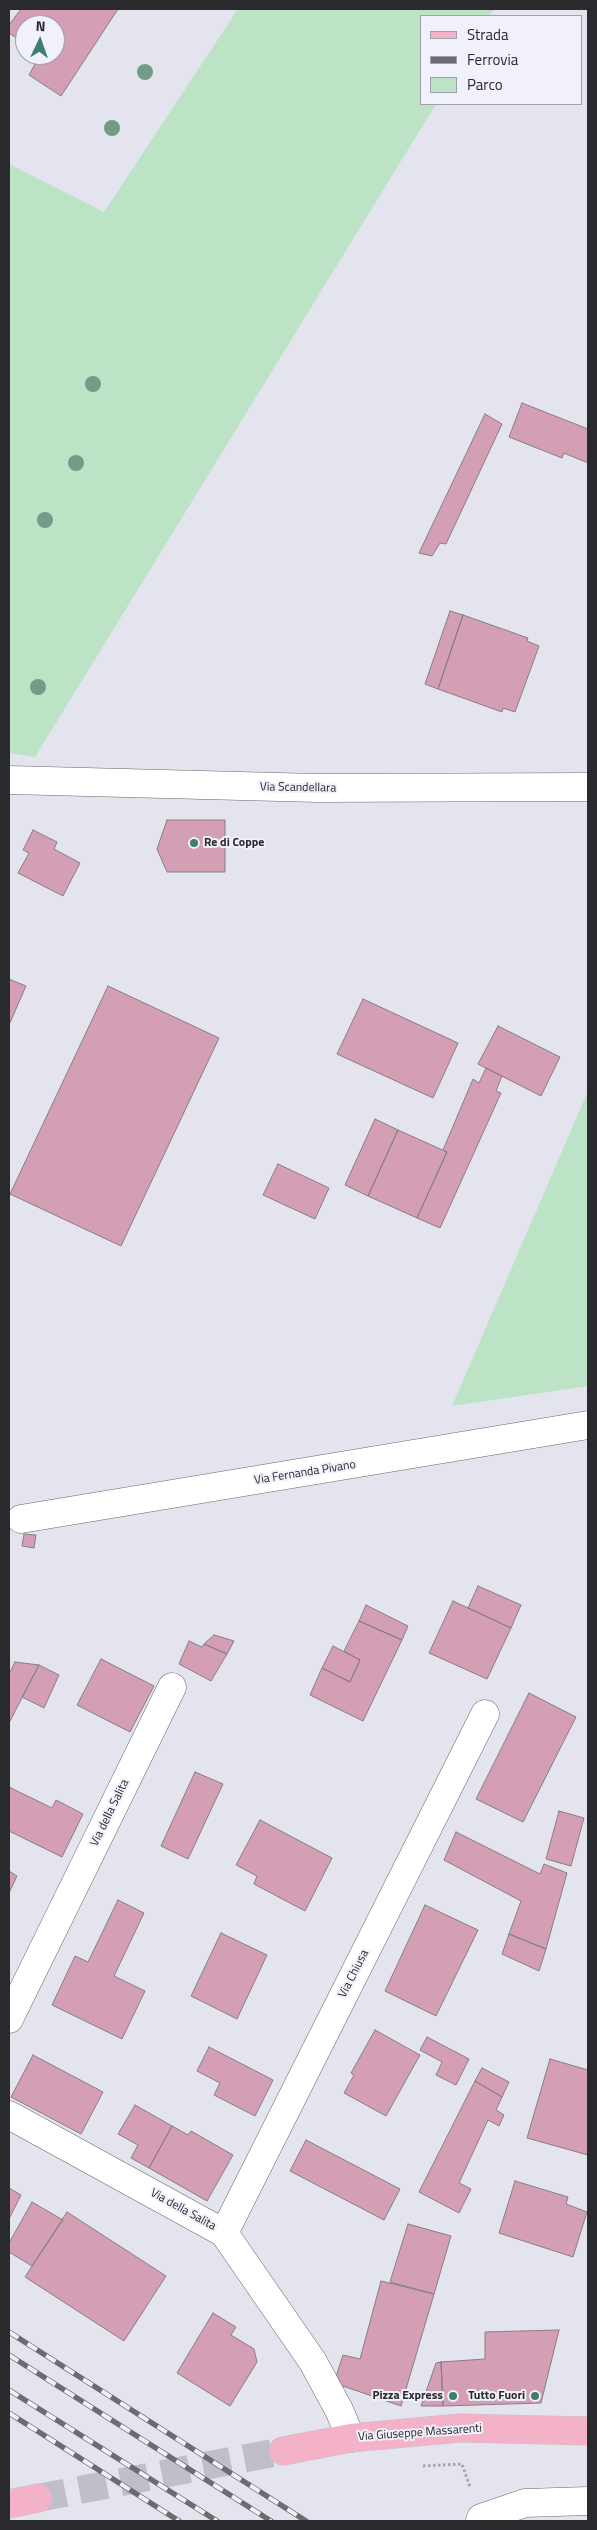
<!DOCTYPE html>
<html>
<head>
<meta charset="utf-8">
<style>
	body { margin:0 }
	#map { position:relative; width:597px; height:2530px; overflow:hidden; background:#e3e4ed; font-family:"Titillium Web",sans-serif }
	canvas { display:block }
	.frame { position:absolute; inset:0; border:10px solid #292a2d; pointer-events:none }
	.legend { position:absolute; left:420px; top:15px; width:162px; height:90px; box-sizing:border-box; background:#f0f1fa; border:1px solid #a0a1a8; margin:0; padding:6px 9px; list-style:none; font-size:15px; color:#292a2d }
	.legend li { display:flex; align-items:center; gap:10px; height:25px }
	.legend b { width:25px; border:1px solid #a0a1a8 }
	.north { position:absolute; left:15px; top:15px; width:50px; height:50px; box-sizing:border-box; background:#f0f1fa; border:1px solid #a0a1a8; border-radius:50%; rotate:3deg; font-size:14px; font-weight:700; line-height:20px; text-align:center; color:#292a2d }
	.north::after { content:''; display:block; margin:auto; width:18px; height:22px; background:#3c7e6f; clip-path:polygon(50% 0,100% 100%,50% 72%,0 100%) }
</style>
</head>
<body>
<div id="map">
<canvas width="597" height="2530"></canvas>
<div class="frame"></div>
<ul class="legend">
<li><b style="height:6px;background:#f4b2c8"></b>Strada</li>
<li><b style="height:6px;background:#6b6c71"></b>Ferrovia</li>
<li><b style="height:14px;background:#bde3c6"></b>Parco</li>
</ul>
<div class="north">N</div>
</div>
<script>
const ctx = document.querySelector('canvas').getContext('2d');
ctx.lineJoin = 'round';
function fillPath(path, color) { ctx.fillStyle = color; ctx.fill(path, 'evenodd'); }
const shape = rows => new Path2D(rows.map(r => 'M' + r).join(''));
function strokePath(path, color, width, dash) { ctx.strokeStyle = color; ctx.lineWidth = width; ctx.lineCap = dash ? 'butt' : 'round'; ctx.setLineDash(dash || []); ctx.stroke(path); }
function write(font, color, halo, rows, align = 'center') {
  ctx.font = font + ' "Titillium Web",sans-serif'; ctx.lineWidth = 4; ctx.setLineDash([]); ctx.textBaseline = 'middle'; ctx.strokeStyle = halo; ctx.fillStyle = color; for (const [text, x, y, turn = 0] of rows) {
    ctx.save(); ctx.translate(x, y); ctx.rotate((+turn || 0) * Math.PI / 180); ctx.textAlign = isNaN(turn) ? turn : align; if (halo) ctx.strokeText(text, 0, 0); ctx.fillText(text, 0, 0); ctx.restore();
  }
}
const green = shape([
	[238,9,494,9,489,16,421,16,421,104,436,104,35,757,9,753,9,164,104,212],
	[588,1091,588,1386,452,1406]
]);
const building = shape([
	[21,9,118,9,61,96,29,75,40,55,55,55,55,25,25,25,25,44,9,33,9,25,21,9],
	[522,403,588,429,588,463,564,453,562,458,509,437,522,403],
	[485,414,502,424,446,544,440,543,432,556,419,553,485,414],
	[450,611,463,615,438,689,425,684,450,611],
	[463,615,528,638,527,641,539,646,515,712,503,708,502,712,438,689,463,615],
	[167,820,225,820,225,872,167,872,157,849,167,820],
	[33,830,57,842,54,849,80,863,63,896,18,873,29,853,23,850,33,830],
	[9,979,26,986,9,1025,9,979],
	[108,986,219,1038,121,1246,10,1194,108,986],
	[363,999,458,1043,433,1098,337,1054,363,999],
	[498,1026,560,1057,541,1096,478,1064,498,1026],
	[486,1068,502,1076,496,1091,501,1093,440,1228,417,1218,447,1152,443,1150,473,1079,479,1083,486,1068],
	[375,1119,398,1130,368,1196,345,1185,375,1119],
	[398,1130,447,1152,417,1218,368,1196,398,1130],
	[278,1164,329,1188,315,1219,263,1195,278,1164],
	[24,1534,36,1535,34,1548,22,1546,24,1534],
	[478,1586,521,1605,511,1628,468,1608,478,1586],
	[453,1601,511,1628,487,1679,429,1653,453,1601],
	[366,1605,408,1626,402,1640,359,1621,366,1605],
	[359,1621,402,1640,363,1721,310,1695,322,1668,350,1682,360,1660,344,1651,359,1621],
	[214,1635,234,1641,227,1654,204,1644,214,1635],
	[189,1641,202,1647,204,1644,227,1654,211,1681,179,1664,189,1641],
	[333,1646,360,1660,350,1682,322,1668,333,1646],
	[101,1659,154,1686,130,1732,77,1705,101,1659],
	[15,1662,39,1665,9,1723,9,1674,15,1662],
	[39,1665,59,1675,44,1708,22,1697,39,1665],
	[529,1693,576,1717,523,1822,476,1799,529,1693],
	[195,1772,223,1784,188,1859,161,1846,195,1772],
	[9,1787,52,1808,56,1800,83,1814,62,1857,9,1831,9,1787],
	[559,1811,584,1818,571,1866,546,1859,559,1811],
	[260,1820,332,1858,305,1911,254,1884,257,1876,236,1865,260,1820],
	[456,1832,540,1874,544,1864,567,1873,546,1949,509,1934,521,1901,444,1860,456,1832],
	[9,1871,17,1876,9,1893,9,1871],
	[118,1900,144,1913,114,1976,145,1991,122,2039,52,2005,75,1956,88,1962,118,1900],
	[425,1905,478,1930,436,2016,385,1991,425,1905],
	[221,1933,267,1955,237,2019,191,1996,221,1933],
	[509,1934,546,1949,539,1971,502,1954,509,1934],
	[375,2030,420,2055,386,2116,344,2093,354,2075,351,2073,375,2030],
	[427,2037,469,2059,456,2085,436,2075,442,2062,420,2050,427,2037],
	[209,2047,273,2080,255,2116,214,2095,220,2083,197,2071,209,2047],
	[33,2055,103,2092,81,2134,11,2097,33,2055],
	[550,2059,588,2070,588,2155,527,2138,550,2059],
	[482,2068,509,2082,502,2097,475,2081,482,2068],
	[475,2081,502,2097,496,2110,504,2115,499,2126,488,2120,459,2183,471,2189,459,2213,419,2192,475,2081],
	[135,2105,172,2126,149,2168,131,2158,138,2145,118,2134,135,2105],
	[172,2126,188,2135,191,2131,233,2155,207,2201,149,2168,172,2126],
	[306,2140,400,2189,384,2220,290,2171,306,2140],
	[515,2181,568,2197,566,2204,587,2212,573,2257,499,2233,515,2181],
	[9,2188,21,2195,9,2219,9,2188],
	[32,2202,63,2220,32,2266,9,2252,9,2243,32,2202],
	[67,2212,166,2276,124,2341,25,2277,67,2212],
	[408,2224,451,2236,434,2294,390,2282,408,2224],
	[381,2281,434,2294,401,2406,334,2383,343,2355,360,2359,381,2281],
	[213,2313,236,2327,231,2335,254,2349,257,2362,230,2406,177,2373,213,2313],
	[559,2330,541,2403,443,2406,441,2362,485,2359,485,2332,559,2330],
	[441,2362,443,2406,421,2406,436,2363,441,2362]
]);
const primaryTunnel = shape([
	[38,2498,283,2451]
]);
const path = shape([
	[423,2466,462,2464,470,2487]
]);
const minor = shape([
	[9,780,318,788,588,787],
	[21,1519,588,1425],
	[9,2019,172,1687],
	[9,2115,224,2233,313,2362,339,2410,351,2438],
	[224,2233,485,1714],
	[480,2521,481,2518,525,2503,588,2501]
]);
const primary = shape([
	[283,2451,351,2438,460,2428,588,2431],
	[9,2504,38,2498]
]);
const rail = shape([
	[9,2332,306,2521],
	[9,2355,271,2521],
	[9,2390,217,2521],
	[9,2413,179,2521]
]);
const trees = [
	[145,72],
	[112,128],
	[93,384],
	[76,463],
	[45,520],
	[38,687]
];
const markers = [
	[194,843,5,"#3c7e6f"],
	[453,2396,5,"#3c7e6f"],
	[535,2396,5,"#3c7e6f"]
];
const streetNames = [
	["Via Scandellara",298,788,1],
	["Via Fernanda Pivano",305,1473,-9],
	["Via della Salita",110,1813,-64],
	["Via Chiusa",354,1974,-63],
	["Via della Salita",183,2210,29],
	["Via Giuseppe Massarenti",420,2433,-4]
];
const poiNames = [
	["Re di Coppe",204,843,"left"],
	["Pizza Express",443,2396],
	["Tutto Fuori",525,2396]
];
fillPath(green, '#bde3c6');
fillPath(building, '#d49eb4');
strokePath(building, '#867e81', 1);
strokePath(primaryTunnel, '#bebfc7', 28, [28, 14]);
strokePath(minor, '#66676e', 29);
strokePath(primary, '#c3c3c4', 29);
strokePath(path, '#a6a7ae', 3, [2.5, 2.5]);
strokePath(minor, '#fff', 28);
strokePath(primary, '#f4b2c8', 28);
strokePath(rail, '#6b6c71', 5.5);
strokePath(rail, '#f0f1fa', 4, [11]);
ctx.fillStyle = '#739c88';
for (const [x, y] of trees) { ctx.beginPath(); ctx.arc(x, y, 8, 0, 2 * Math.PI); ctx.fill(); }
for (const [x, y, r, color] of markers) { const dot = new Path2D(); dot.arc(x, y, r, 0, 2 * Math.PI); ctx.fillStyle = color; ctx.fill(dot); strokePath(dot, '#f0f1fa', 2); }
write('12px', '#292a2d', '#f0f1fa', streetNames);
write('bold 12px', '#292a2d', '#f0f1fa', poiNames, 'right');
</script>
</body>
</html>
